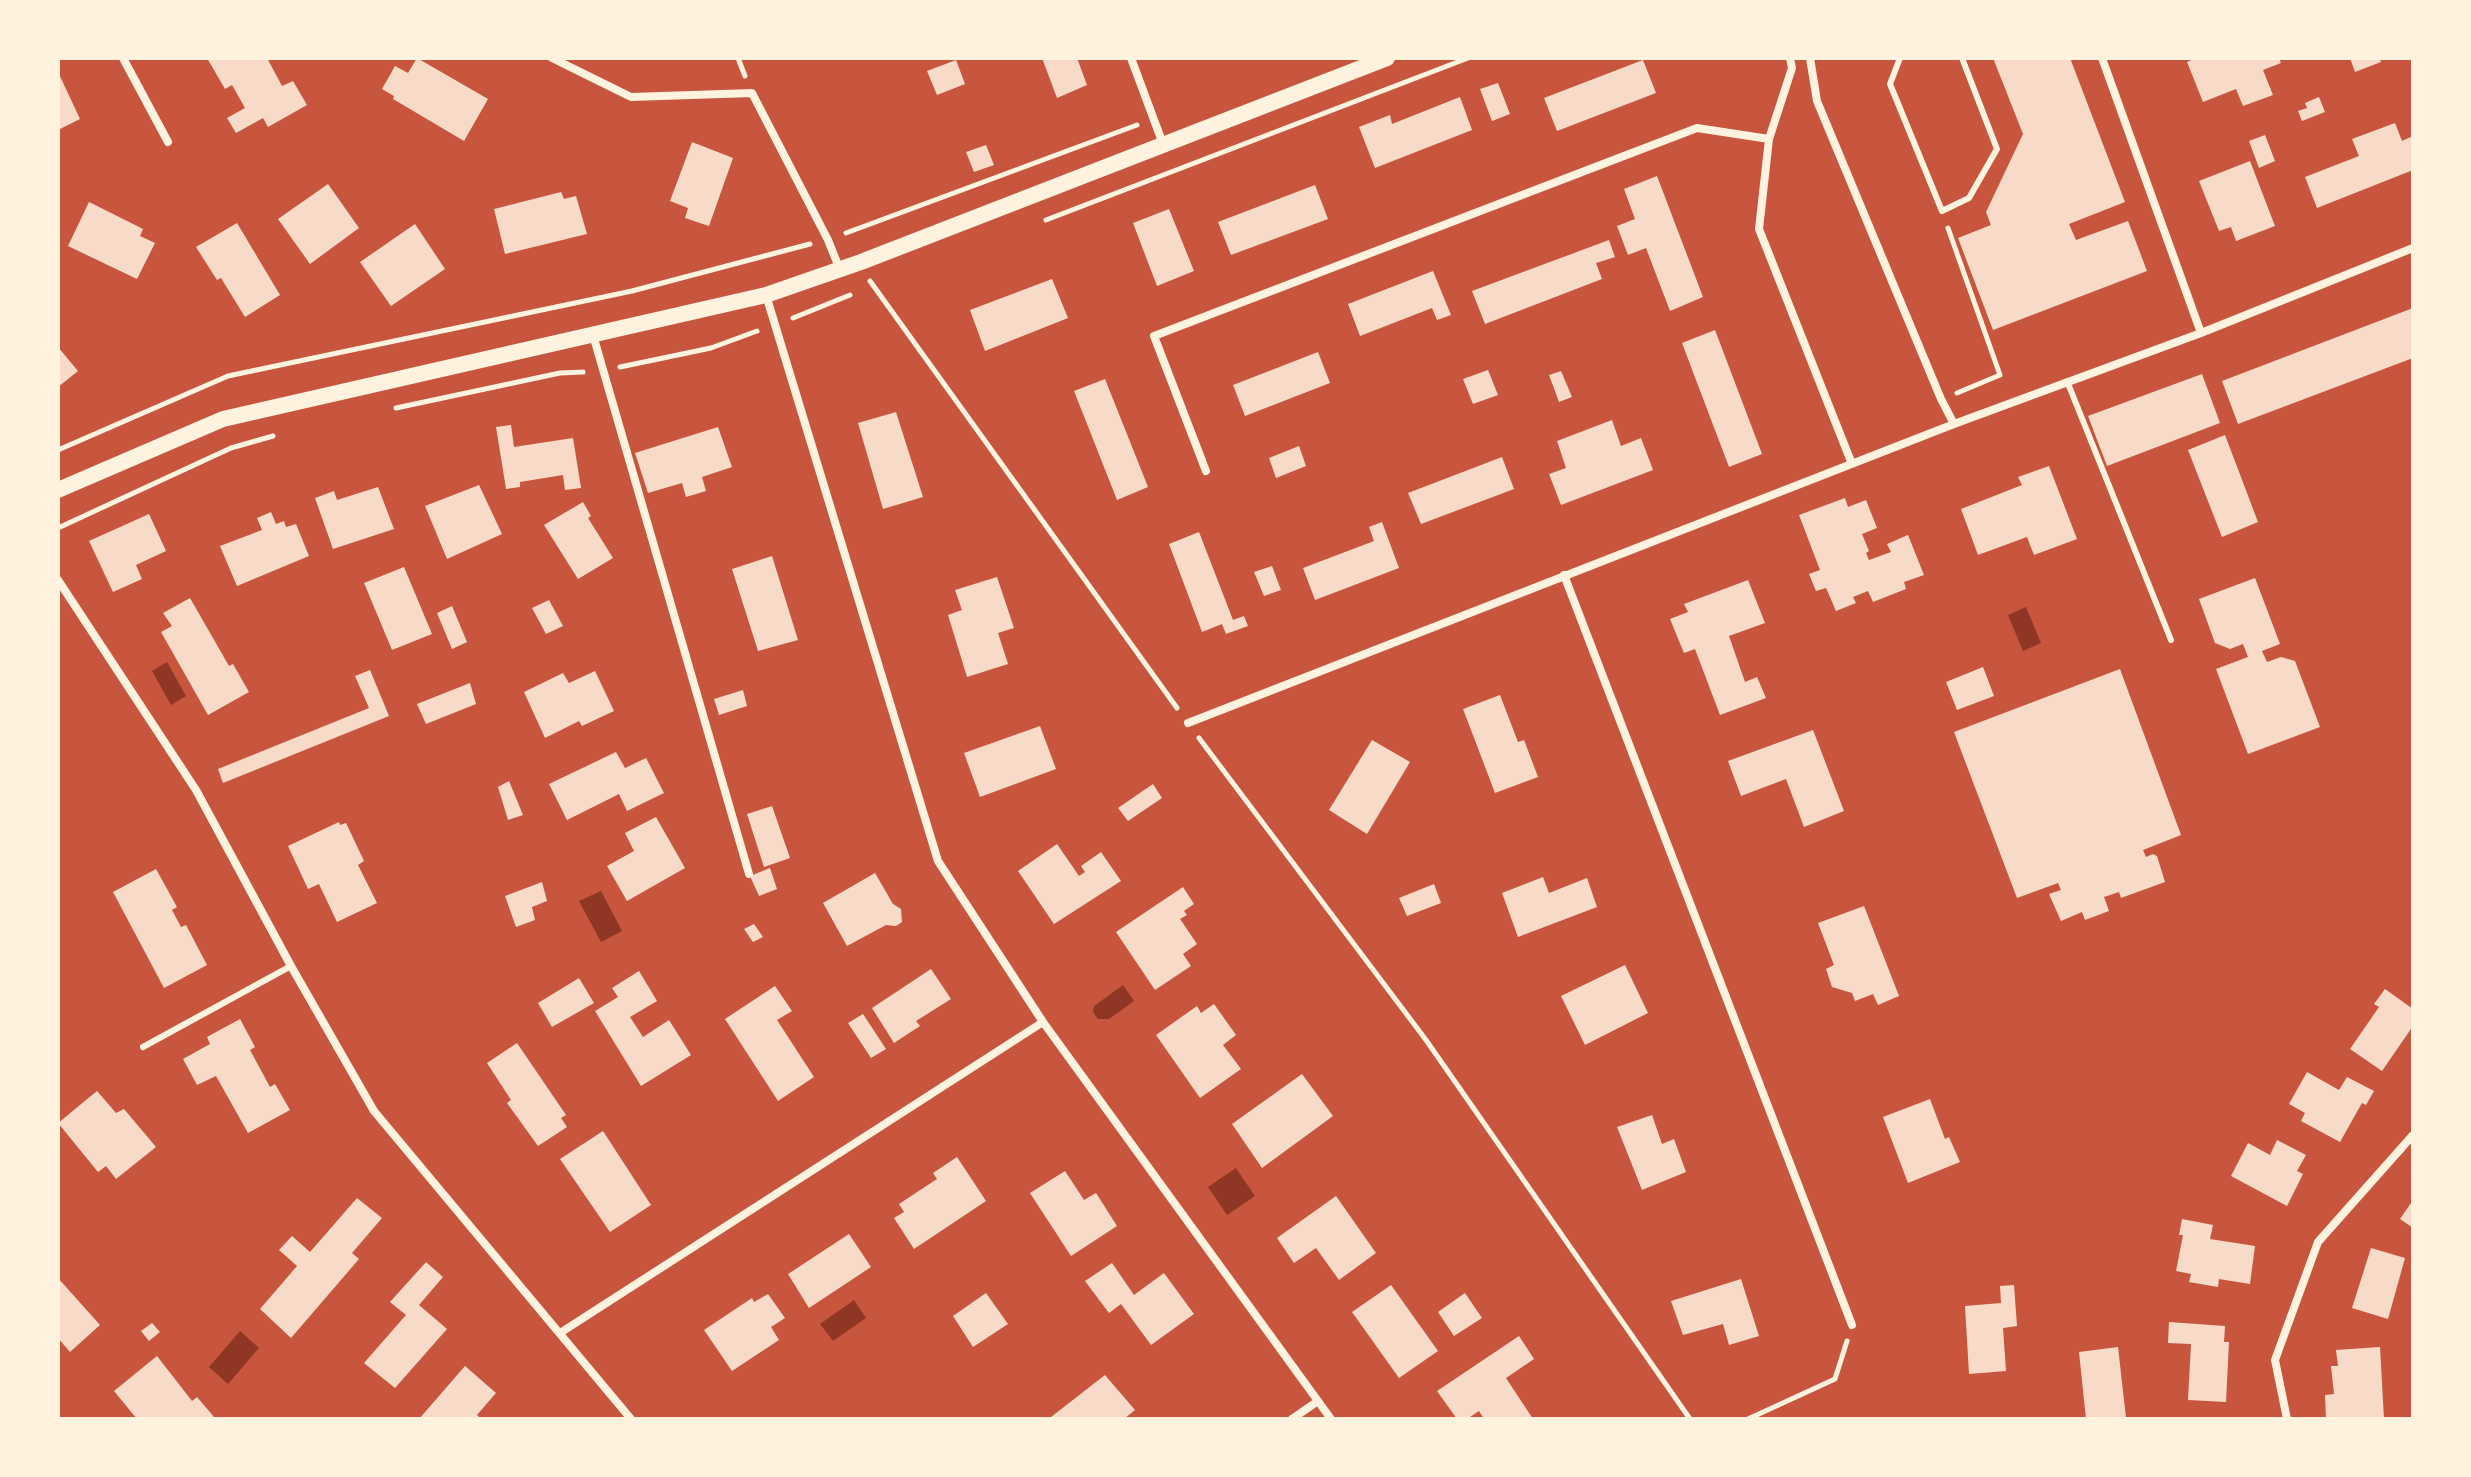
<!DOCTYPE html>
<html>
<head>
<meta charset="utf-8">
<style>
	body { margin:0 }
	#map { position:relative; width:2471px; height:1477px; overflow:hidden; background:#c8553d; font-family:Arial,sans-serif }
	canvas { display:block }
	.frame { position:absolute; inset:0; border:60px solid #fff3e0; pointer-events:none }
</style>
</head>
<body>
<div id="map">
<canvas width="2471" height="1477"></canvas>
<div class="frame"></div>
</div>
<script>
const ctx = document.querySelector('canvas').getContext('2d');
ctx.lineJoin = 'round';
function fillPath(path, color) { ctx.fillStyle = color; ctx.fill(path, 'evenodd'); }
const shape = rows => new Path2D(rows.map(r => 'M' + r).join(''));
function strokePath(path, color, width, dash) { ctx.strokeStyle = color; ctx.lineWidth = width; ctx.lineCap = dash ? 'butt' : 'round'; ctx.setLineDash(dash || []); ctx.stroke(path); }
const water = shape([
	[2026,607,2041,643,2023,651,2008,615],
	[167,662,186,696,171,705,152,671],
	[601,891,622,931,601,942,579,901],
	[1123,985,1134,1001,1109,1019,1098,1019,1093,1012,1094,1006],
	[1236,1168,1255,1196,1227,1215,1208,1187],
	[854,1300,866,1318,833,1341,820,1324],
	[240,1331,259,1348,228,1384,209,1367]
]);
const building = shape([
	[207,58,267,58,282,86,293,81,307,105,268,127,263,118,236,133,227,118,245,108,232,85,225,89],
	[417,58,488,99,464,141,393,99,394,96,382,89,395,66,408,73],
	[1042,58,1077,58,1087,85,1057,98],
	[1993,58,2070,58,2125,202,2069,224,2076,240,2128,221,2147,271,1993,330,1958,238,1991,225,1986,212,2023,134],
	[2196,58,2279,58,2281,63,2263,70,2273,95,2243,106,2236,89,2203,102,2187,62],
	[2350,58,2379,58,2381,62,2355,72],
	[956,60,965,84,937,95,927,71],
	[1643,60,1656,93,1557,131,1544,98],
	[58,72,80,119,58,130],
	[1498,83,1510,114,1492,121,1480,89],
	[1460,97,1472,130,1375,168,1359,127,1390,115,1392,124],
	[2319,97,2325,112,2302,121,2298,111,2307,108,2305,103],
	[2395,123,2402,141,2413,136,2413,170,2317,208,2305,177,2359,156,2352,139],
	[2265,135,2275,161,2259,168,2249,141],
	[692,142,733,158,709,226,685,218,688,208,670,201],
	[986,145,994,165,974,172,966,152],
	[2250,161,2275,226,2236,241,2231,227,2219,231,2199,181],
	[1657,176,1703,297,1670,311,1646,248,1628,255,1617,226,1635,219,1624,189],
	[328,184,359,228,310,264,278,219],
	[1315,185,1328,219,1231,255,1218,222],
	[561,192,564,199,576,196,587,234,505,254,494,209],
	[89,202,143,229,140,236,155,243,137,279,68,246],
	[1169,209,1194,271,1157,286,1133,223],
	[237,223,280,295,245,317,221,278,217,280,196,247],
	[415,224,445,269,391,306,360,262],
	[1609,240,1615,257,1596,263,1602,279,1485,324,1472,291],
	[1433,271,1451,315,1437,320,1432,308,1360,336,1348,304],
	[1052,279,1068,318,985,351,970,310],
	[2413,308,2413,358,2238,424,2222,381],
	[1715,330,1762,454,1729,467,1682,343],
	[58,347,78,371,58,387],
	[1318,352,1330,383,1245,416,1233,385],
	[1488,370,1498,395,1473,404,1463,379],
	[1561,371,1572,397,1559,402,1549,375],
	[2202,374,2220,423,2107,466,2088,416],
	[1105,379,1148,487,1117,500,1074,391],
	[896,412,923,497,883,509,858,423],
	[1612,420,1621,446,1641,438,1653,470,1561,505,1549,474,1566,468,1557,441],
	[511,425,514,447,573,438,581,488,565,490,563,475,520,482,520,487,506,489,496,427],
	[718,427,732,467,702,477,706,491,686,497,682,483,648,493,635,453],
	[2225,435,2258,522,2222,537,2188,450],
	[1299,446,1306,466,1276,478,1269,458],
	[1502,457,1514,489,1421,524,1408,493],
	[2049,466,2077,539,2034,555,2027,537,1978,555,1961,509,2022,485,2018,477],
	[479,485,502,534,447,559,425,506],
	[378,487,394,529,333,549,315,498,334,491,337,500],
	[1845,498,1848,507,1866,500,1877,528,1862,534,1869,551,1866,553,1869,560,1891,552,1887,544,1908,535,1924,575,1904,582,1906,589,1873,602,1868,591,1853,597,1856,603,1836,611,1826,588,1816,591,1809,574,1820,570,1799,515],
	[583,502,591,516,588,518,613,558,578,579,544,525],
	[271,512,276,524,284,521,286,527,296,524,309,556,237,586,220,546,262,530,257,518],
	[149,514,166,551,136,565,142,579,113,592,89,541],
	[1382,522,1399,568,1315,600,1303,568,1374,541,1369,527],
	[1199,532,1233,620,1244,616,1248,626,1226,634,1222,624,1202,632,1169,544],
	[772,556,798,640,758,651,732,569],
	[1272,566,1281,590,1264,596,1254,572],
	[404,567,432,634,392,650,364,583],
	[997,577,1014,628,998,633,1008,664,967,677,948,615,962,610,955,590],
	[2255,578,2280,644,2262,651,2267,662,2281,657,2295,661,2320,727,2248,754,2216,669,2248,657,2243,644,2230,649,2215,643,2199,599],
	[1748,580,1765,623,1729,636,1745,682,1757,677,1766,698,1720,715,1695,649,1684,653,1670,619,1688,612,1684,604],
	[190,598,229,666,233,664,249,692,208,715,161,632,172,626,163,613],
	[549,600,563,626,546,634,532,608],
	[452,606,467,642,452,649,437,613],
	[1983,667,1994,696,1957,710,1946,682],
	[2120,669,2181,835,2143,850,2146,857,2153,854,2157,856,2165,882,2121,898,2119,892,2104,897,2109,911,2085,920,2082,912,2061,921,2049,894,2061,890,2058,883,2017,898,1954,732],
	[370,670,389,716,223,783,218,769,369,708,355,676],
	[595,671,614,711,582,726,579,721,545,738,524,692,563,673,569,683],
	[470,683,476,704,426,724,417,704],
	[743,690,747,706,719,715,714,699],
	[1500,695,1518,742,1524,740,1538,777,1495,793,1463,709],
	[1040,726,1056,769,980,797,964,753],
	[1813,730,1844,811,1804,827,1786,779,1741,796,1728,761],
	[1372,740,1410,762,1367,834,1329,810],
	[616,752,625,768,646,758,664,793,627,811,619,794,567,820,549,784],
	[509,781,523,815,508,820,498,787],
	[1153,784,1162,798,1128,821,1118,808],
	[772,806,790,858,764,867,747,814],
	[656,817,685,868,627,901,607,866,634,851,625,833],
	[339,822,340,825,346,823,364,861,358,865,377,903,337,922,319,884,308,889,288,846],
	[1057,844,1079,876,1085,872,1081,866,1101,852,1121,881,1054,924,1018,871],
	[770,868,777,889,759,896,750,876],
	[156,869,177,907,172,910,181,927,186,925,207,965,164,988,113,892],
	[875,873,893,904,901,909,902,922,896,926,886,925,847,946,823,903],
	[1543,877,1549,893,1587,878,1597,907,1518,937,1502,893],
	[542,882,547,901,532,907,535,920,516,927,505,896],
	[1434,884,1441,903,1407,916,1399,898],
	[1183,887,1194,904,1184,911,1187,915,1180,919,1197,944,1183,954,1191,966,1155,990,1116,932],
	[1864,906,1899,996,1878,1005,1873,994,1855,1001,1852,993,1832,987,1826,969,1834,965,1818,923],
	[754,924,763,937,753,942,744,929],
	[1625,965,1648,1013,1585,1045,1561,996],
	[931,969,951,999,916,1021,920,1026,894,1043,872,1008],
	[639,971,657,1001,630,1017,643,1037,669,1020,691,1055,641,1086,595,1011,618,997,612,988],
	[579,978,594,1003,552,1027,538,1003],
	[775,986,792,1011,777,1020,814,1077,778,1101,725,1019],
	[2385,989,2413,1009,2413,1026,2382,1071,2350,1049,2379,1007,2374,1004],
	[1214,1004,1236,1035,1223,1045,1241,1069,1200,1098,1156,1035,1197,1006,1201,1013],
	[863,1014,886,1049,871,1058,848,1023],
	[240,1019,255,1047,250,1050,270,1087,275,1084,290,1110,248,1133,216,1076,197,1085,183,1059,210,1044,207,1037],
	[517,1043,566,1115,561,1118,567,1127,538,1146,507,1103,511,1100,487,1063],
	[2307,1072,2339,1090,2347,1077,2374,1091,2366,1105,2362,1103,2340,1142,2301,1121,2305,1113,2289,1104],
	[1302,1074,1333,1116,1262,1168,1232,1124],
	[97,1091,116,1113,124,1109,156,1147,116,1179,106,1166,98,1172,58,1123],
	[1930,1099,1945,1139,1949,1137,1960,1162,1908,1183,1883,1117],
	[1652,1115,1662,1144,1674,1139,1686,1172,1642,1190,1617,1127],
	[603,1131,651,1205,610,1232,560,1159],
	[2277,1140,2306,1155,2297,1171,2303,1174,2287,1206,2231,1176,2248,1143,2270,1155],
	[957,1157,986,1201,914,1249,894,1218,904,1212,899,1204,937,1179,933,1173],
	[1065,1171,1084,1200,1096,1193,1117,1226,1071,1256,1030,1193],
	[1336,1196,1376,1253,1339,1280,1316,1248,1294,1263,1277,1238],
	[357,1198,382,1218,352,1253,359,1259,291,1338,260,1309,297,1266,279,1250,292,1236,310,1252],
	[2413,1200,2413,1228,2400,1219],
	[2182,1219,2213,1225,2210,1239,2255,1246,2250,1284,2219,1279,2218,1287,2189,1282,2191,1274,2176,1271,2183,1235,2179,1235],
	[849,1234,871,1267,809,1308,788,1274],
	[2371,1248,2405,1258,2388,1319,2352,1308],
	[426,1262,443,1277,419,1305,447,1329,395,1388,364,1363,406,1315,390,1302],
	[1112,1263,1134,1295,1164,1273,1194,1314,1151,1345,1121,1304,1109,1313,1085,1281],
	[58,1278,100,1325,70,1352,58,1338],
	[1741,1279,1759,1336,1729,1345,1723,1324,1683,1335,1671,1301],
	[1391,1285,1438,1351,1399,1378,1352,1312],
	[2014,1285,2017,1326,2003,1328,2006,1371,1969,1374,1965,1306,2001,1303,2000,1286],
	[986,1293,1008,1324,973,1347,953,1316],
	[1465,1293,1482,1318,1454,1336,1438,1312],
	[768,1294,785,1318,771,1327,779,1340,732,1371,704,1330,752,1298,754,1302],
	[2169,1322,2225,1326,2224,1342,2229,1342,2226,1402,2188,1400,2191,1344,2168,1343],
	[152,1323,160,1332,149,1341,141,1331],
	[1519,1336,1534,1359,1506,1378,1533,1419,1484,1419,1479,1411,1467,1419,1457,1419,1437,1391],
	[2118,1347,2126,1418,2086,1419,2079,1352],
	[2380,1347,2384,1419,2326,1419,2325,1395,2334,1394,2331,1366,2338,1366,2336,1350],
	[157,1356,192,1401,197,1397,214,1417,137,1419,114,1391],
	[465,1366,496,1393,477,1415,481,1419,419,1419],
	[1105,1375,1135,1410,1124,1419,1053,1419,1051,1417]
]);
const path = shape([
	[738,58,745,76],
	[1046,220,1468,58],
	[1948,228,2000,375,1957,393],
	[846,233,1137,125],
	[870,281,1177,708],
	[793,318,850,295],
	[620,367,711,348,757,331],
	[396,408,560,373,583,372],
	[58,450,228,376,632,291,810,244],
	[58,528,231,448,273,436],
	[1199,738,1426,1040,1690,1419],
	[1748,1419,1835,1379,1847,1341]
]);
const service = shape([
	[1900,58,1890,84,1942,211,1969,198,1997,149,1962,58],
	[2067,381,2171,640],
	[143,1047,291,966]
]);
const minor = shape([
	[123,58,168,142],
	[552,58,631,97,752,93,828,240,840,270],
	[1131,58,1163,144],
	[1790,58,1792,68,1769,139,1759,229,1852,464],
	[1810,58,1817,101,1941,399,1954,424],
	[2102,58,2201,333],
	[766,295,938,861,1043,1022,1331,1419],
	[593,335,749,874],
	[1206,471,1154,336,1697,128,1769,139],
	[1564,575,1852,1325],
	[58,580,196,790,291,966,374,1111,631,1419],
	[1188,723,1954,424,2201,333,2413,248],
	[560,1333,1043,1022],
	[1292,1419,1318,1401],
	[2287,1419,2275,1360,2318,1242,2413,1135]
]);
const secondary = shape([
	[58,490,223,419,766,295,861,262,1387,58]
]);
fillPath(water, '#8f3625');
fillPath(building, '#f7dbc8');
strokePath(path, '#fff3e0', 5);
strokePath(service, '#fff3e0', 6);
strokePath(minor, '#fff3e0', 8);
strokePath(secondary, '#fff3e0', 16);
</script>
</body>
</html>
